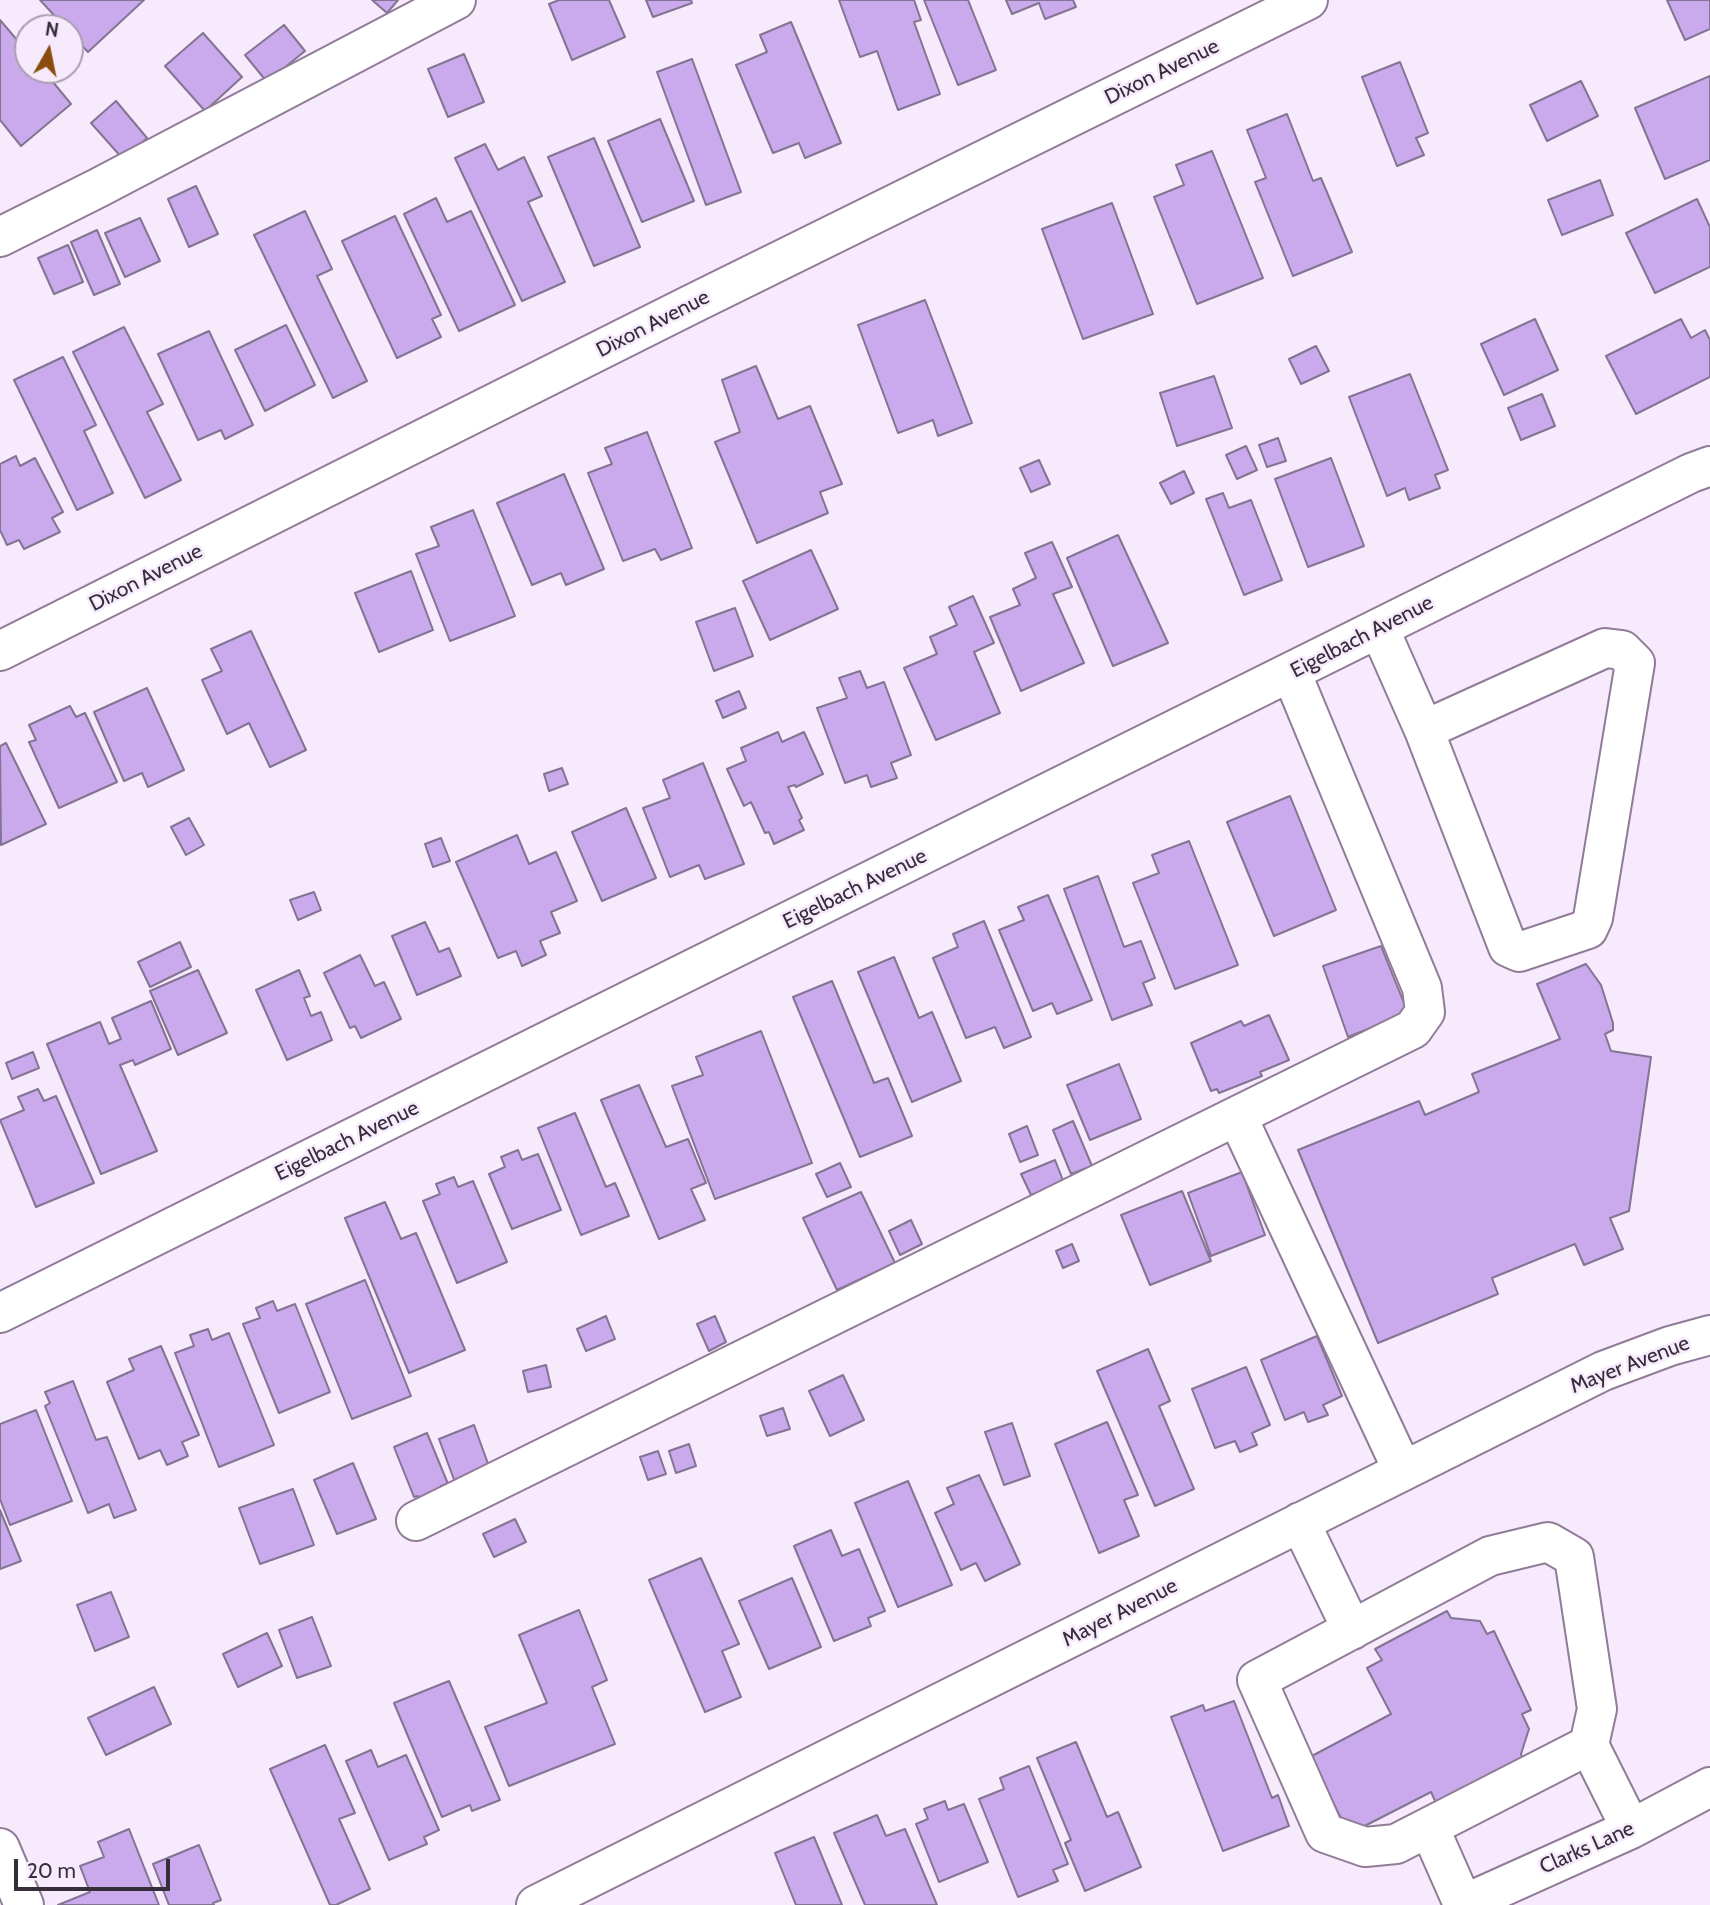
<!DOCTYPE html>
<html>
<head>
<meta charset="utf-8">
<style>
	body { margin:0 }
	#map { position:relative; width:1710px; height:1905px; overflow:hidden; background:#f7eafc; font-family:Cabin,sans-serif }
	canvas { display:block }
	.north { position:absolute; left:14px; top:14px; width:70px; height:70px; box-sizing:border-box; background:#f7eafc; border:2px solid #aa9fae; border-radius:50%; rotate:9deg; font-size:19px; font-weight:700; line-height:28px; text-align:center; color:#362e3a }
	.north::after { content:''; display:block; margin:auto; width:24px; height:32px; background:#8a4d0d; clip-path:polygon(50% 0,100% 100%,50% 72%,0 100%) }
	.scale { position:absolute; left:14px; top:1859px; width:156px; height:32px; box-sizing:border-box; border:4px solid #362e3a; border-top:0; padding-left:9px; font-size:21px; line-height:24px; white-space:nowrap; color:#362e3a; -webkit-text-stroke:5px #f7eafc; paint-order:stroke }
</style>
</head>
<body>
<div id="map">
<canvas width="1710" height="1905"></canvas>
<div class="north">N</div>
<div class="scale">20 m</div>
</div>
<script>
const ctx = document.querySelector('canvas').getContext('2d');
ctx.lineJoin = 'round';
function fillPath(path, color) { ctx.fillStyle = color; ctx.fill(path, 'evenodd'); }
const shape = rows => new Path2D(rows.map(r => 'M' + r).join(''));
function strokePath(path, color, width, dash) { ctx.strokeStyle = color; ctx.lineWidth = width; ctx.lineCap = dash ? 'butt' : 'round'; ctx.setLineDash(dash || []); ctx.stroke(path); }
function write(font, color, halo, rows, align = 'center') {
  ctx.font = font + ' Cabin,sans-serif'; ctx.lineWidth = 5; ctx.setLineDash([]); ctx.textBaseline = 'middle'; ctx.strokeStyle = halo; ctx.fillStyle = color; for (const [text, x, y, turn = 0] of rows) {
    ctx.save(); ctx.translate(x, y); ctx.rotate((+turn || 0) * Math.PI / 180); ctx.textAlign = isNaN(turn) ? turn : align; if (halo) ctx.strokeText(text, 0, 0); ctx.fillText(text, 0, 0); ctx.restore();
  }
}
const building = shape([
	[40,0,144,0,88,52,70,33,70,28,66,28,40,0],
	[372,0,398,0,387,13,372,0],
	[559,0,609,0,625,37,572,60,549,4,559,0],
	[646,0,691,0,692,3,653,17,646,0],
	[839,0,914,0,921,20,914,22,940,94,898,110,877,51,860,57,839,0],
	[924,0,968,0,996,70,958,85,924,0],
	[1006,0,1073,0,1076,7,1045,19,1039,3,1012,14,1006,0],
	[1667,0,1710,0,1710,29,1685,40,1667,0],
	[0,20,28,53,28,70,43,70,71,104,21,146,0,120,0,20],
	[791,22,841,143,805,158,799,143,773,153,736,65,767,52,760,35,791,22],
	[284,25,305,51,267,82,245,55,284,25],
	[203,33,242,77,205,111,165,66,203,33],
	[464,54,484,102,448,117,428,69,464,54],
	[692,59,741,192,706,205,657,72,692,59],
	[1400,62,1428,133,1416,138,1424,155,1397,166,1362,77,1400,62],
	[1710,76,1710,160,1665,179,1635,108,1710,76],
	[1581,81,1598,116,1547,141,1530,105,1581,81],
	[116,101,147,138,123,159,91,123,116,101],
	[1287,114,1313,181,1321,178,1352,252,1293,276,1255,182,1266,178,1247,130,1287,114],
	[660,119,694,201,642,222,608,141,660,119],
	[594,138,640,247,594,266,548,157,594,138],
	[485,144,498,170,524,157,542,196,528,202,565,282,522,301,455,158,485,144],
	[1212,151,1263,278,1197,304,1154,197,1184,185,1176,165,1212,151],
	[1600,180,1613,215,1562,235,1548,200,1600,180],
	[196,186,218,234,189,247,168,199,196,186],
	[436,198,447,222,471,211,515,305,459,331,404,214,436,198],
	[1697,199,1710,227,1710,267,1655,293,1626,233,1697,199],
	[1112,203,1153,314,1083,339,1042,229,1112,203],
	[305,211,332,269,317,276,367,381,333,398,254,235,305,211],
	[395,216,441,315,432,319,441,337,397,358,342,241,395,216],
	[140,218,160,261,125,277,105,233,140,218],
	[97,230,120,284,94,295,71,242,97,230],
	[68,245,83,282,54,294,38,258,68,245],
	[925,300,972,423,938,436,933,420,898,433,858,325,925,300],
	[1535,319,1558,370,1504,395,1481,344,1535,319],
	[1681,319,1691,338,1705,330,1710,340,1710,377,1636,414,1606,356,1681,319],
	[286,325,315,385,265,411,235,350,286,325],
	[124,327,163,404,147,412,181,480,145,498,73,352,124,327],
	[209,331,253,425,225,439,221,430,198,440,158,354,209,331],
	[1316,346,1329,371,1301,384,1289,359,1316,346],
	[63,357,96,425,84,431,113,493,77,510,14,380,63,357],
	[756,366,778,419,810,406,842,484,820,492,828,513,757,543,715,442,740,432,722,380,756,366],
	[1410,374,1448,470,1435,475,1440,488,1409,500,1405,488,1387,496,1349,397,1410,374],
	[1214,376,1232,428,1177,446,1160,393,1214,376],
	[1542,394,1555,426,1521,440,1508,408,1542,394],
	[647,432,692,548,661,560,655,549,623,561,588,473,612,464,605,448,647,432],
	[1278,438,1286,461,1267,467,1259,445,1278,438],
	[1246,446,1257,470,1237,479,1226,455,1246,446],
	[16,456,20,466,35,458,63,512,52,518,60,532,24,549,19,540,7,545,0,530,0,464,16,456],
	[1331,458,1364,546,1308,567,1275,479,1331,458],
	[1039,460,1050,484,1031,492,1020,468,1039,460],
	[1184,471,1194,493,1171,504,1160,483,1184,471],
	[564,474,604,569,566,585,561,573,532,585,497,503,564,474],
	[1223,493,1229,508,1251,500,1282,580,1244,595,1206,499,1223,493],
	[473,510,515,616,450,641,416,554,439,546,431,527,473,510],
	[1118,535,1168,643,1113,666,1067,558,1118,535],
	[1052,542,1072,587,1053,594,1084,663,1021,691,990,617,1020,605,1013,589,1036,578,1025,553,1052,542],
	[811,550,838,609,770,640,743,581,811,550],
	[411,571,433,630,379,652,355,593,411,571],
	[973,596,994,643,974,652,1000,713,936,740,904,668,937,654,930,637,957,625,949,607,973,596],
	[735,608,753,656,714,671,696,622,735,608],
	[251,631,306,750,270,767,249,723,227,734,202,680,222,671,211,649,251,631],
	[860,671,867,688,884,682,911,755,891,763,897,778,871,787,867,775,845,783,817,708,847,698,839,678,860,671],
	[147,688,184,770,148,787,142,773,124,781,94,712,147,688],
	[739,691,746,708,723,718,716,701,739,691],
	[70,706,76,717,85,713,117,782,59,808,29,742,36,740,29,725,70,706],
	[778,732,782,742,804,732,823,774,796,787,795,785,788,787,802,818,799,820,804,830,774,844,769,832,765,833,751,802,744,806,727,769,746,761,741,748,778,732],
	[6,743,46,824,1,845,0,746,6,743],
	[703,763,744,864,705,879,699,865,670,877,643,808,670,798,663,780,703,763],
	[562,768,568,784,549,791,544,774,562,768],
	[1290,796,1336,910,1274,936,1227,822,1290,796],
	[626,808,656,878,602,901,572,832,626,808],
	[189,818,204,845,186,855,171,827,189,818],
	[517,835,529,864,556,852,577,901,551,912,560,933,540,941,546,955,522,966,516,951,498,958,456,862,517,835],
	[441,838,450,861,433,867,425,844,441,838],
	[1189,841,1238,965,1175,989,1133,883,1159,873,1152,855,1189,841],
	[1098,876,1124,947,1141,941,1155,978,1143,983,1152,1005,1112,1020,1064,889,1098,876],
	[314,892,321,910,298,920,290,900,314,892],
	[1048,895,1092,1000,1057,1014,1052,1003,1033,1011,999,930,1024,920,1018,907,1048,895],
	[984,921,1031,1037,1004,1048,995,1027,966,1038,933,958,958,947,953,934,984,921],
	[425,922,439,952,449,948,461,976,417,995,392,936,425,922],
	[180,942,191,967,150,987,138,962,180,942],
	[1381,946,1408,1013,1348,1037,1323,966,1381,946],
	[360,955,375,986,384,982,401,1019,361,1038,355,1026,350,1028,324,973,360,955],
	[894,957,919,1018,932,1012,961,1081,912,1102,858,972,894,957],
	[1586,964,1601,985,1613,1023,1613,1030,1605,1034,1611,1051,1651,1057,1629,1211,1610,1218,1623,1249,1584,1265,1575,1244,1492,1278,1498,1294,1378,1343,1298,1150,1419,1101,1425,1115,1479,1092,1472,1074,1560,1039,1537,984,1586,964],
	[198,970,227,1033,178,1055,150,991,198,970],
	[299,970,310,996,304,998,311,1016,321,1012,332,1040,287,1060,256,990,299,970],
	[832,981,874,1083,888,1078,912,1136,860,1157,793,997,832,981],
	[151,1001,171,1049,135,1065,133,1060,120,1065,157,1151,101,1174,47,1044,100,1022,109,1044,121,1039,112,1018,151,1001],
	[1269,1015,1289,1060,1260,1072,1262,1076,1219,1093,1217,1089,1211,1091,1191,1043,1241,1021,1244,1026,1269,1015],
	[761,1031,812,1163,715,1199,672,1086,703,1075,696,1057,761,1031],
	[33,1052,39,1068,12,1079,6,1063,33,1052],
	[1119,1064,1141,1119,1090,1140,1067,1085,1119,1064],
	[639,1085,666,1147,688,1139,706,1183,691,1189,705,1220,659,1239,601,1100,639,1085],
	[38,1089,44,1101,56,1096,94,1183,36,1207,0,1120,24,1110,18,1097,38,1089],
	[575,1113,606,1187,615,1183,629,1216,581,1235,538,1128,575,1113],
	[1073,1121,1092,1166,1071,1174,1053,1130,1073,1121],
	[1027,1126,1038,1155,1020,1162,1009,1134,1027,1126],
	[518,1150,522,1160,538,1154,561,1210,512,1229,489,1174,505,1167,501,1157,518,1150],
	[1055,1160,1064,1183,1031,1195,1021,1174,1055,1160],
	[840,1163,851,1187,827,1197,816,1174,840,1163],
	[1242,1172,1265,1235,1211,1256,1188,1193,1242,1172],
	[454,1177,458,1187,473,1181,507,1262,457,1283,423,1201,440,1194,436,1184,454,1177],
	[1182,1191,1211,1261,1150,1285,1121,1215,1182,1191],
	[861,1192,895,1263,837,1290,803,1218,861,1192],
	[385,1202,401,1239,416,1233,465,1350,409,1373,345,1218,385,1202],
	[911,1220,922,1244,900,1255,889,1231,911,1220],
	[1072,1244,1079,1261,1063,1268,1056,1251,1072,1244],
	[365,1280,411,1396,352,1419,306,1304,365,1280],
	[273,1301,277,1311,295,1304,330,1392,279,1413,243,1324,260,1318,256,1308,273,1301],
	[606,1316,615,1339,586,1351,577,1329,606,1316],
	[715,1316,726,1342,709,1351,697,1324,715,1316],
	[208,1329,212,1340,229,1333,274,1445,219,1467,175,1353,194,1346,190,1335,208,1329],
	[1317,1336,1342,1396,1323,1405,1328,1415,1308,1422,1304,1412,1285,1420,1261,1360,1317,1336],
	[161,1346,199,1435,182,1442,188,1456,167,1465,160,1450,139,1459,107,1382,134,1370,129,1359,161,1346],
	[1148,1349,1170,1401,1159,1406,1194,1489,1155,1506,1097,1371,1148,1349],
	[546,1365,551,1387,528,1392,523,1371,546,1365],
	[1246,1367,1270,1425,1252,1433,1257,1445,1240,1452,1235,1441,1215,1448,1192,1389,1246,1367],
	[843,1375,864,1420,830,1436,809,1391,843,1375],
	[73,1381,96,1440,107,1437,136,1510,114,1518,109,1504,88,1513,45,1406,50,1403,45,1392,73,1381],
	[783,1408,790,1429,767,1436,760,1416,783,1408],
	[36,1410,72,1501,10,1525,0,1499,0,1424,36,1410],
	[1107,1422,1138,1495,1124,1500,1139,1536,1099,1553,1055,1444,1107,1422],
	[1012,1423,1030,1476,1004,1485,985,1432,1012,1423],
	[474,1425,491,1472,456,1485,439,1439,474,1425],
	[427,1433,448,1484,441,1486,448,1504,426,1513,418,1496,414,1497,394,1447,427,1433],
	[689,1444,696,1466,676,1473,669,1451,689,1444],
	[658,1451,666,1474,648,1480,640,1457,658,1451],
	[353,1463,376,1519,337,1534,314,1480,353,1463],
	[979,1475,1020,1564,985,1581,976,1563,961,1570,935,1513,954,1504,947,1488,979,1475],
	[908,1481,952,1585,898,1607,855,1503,908,1481],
	[293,1489,314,1545,260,1564,239,1508,293,1489],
	[0,1510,21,1561,0,1569,0,1510],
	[515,1519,526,1542,494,1557,483,1534,515,1519],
	[831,1530,842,1556,859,1549,885,1611,868,1618,871,1626,834,1641,794,1546,831,1530],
	[701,1558,739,1644,722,1651,741,1697,705,1712,649,1580,701,1558],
	[792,1578,821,1647,769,1669,739,1601,792,1578],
	[111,1592,129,1637,95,1651,77,1605,111,1592],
	[579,1610,607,1680,592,1687,615,1744,509,1786,485,1727,547,1703,519,1635,579,1610],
	[1447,1611,1451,1618,1480,1621,1487,1634,1494,1631,1531,1710,1522,1714,1529,1729,1521,1754,1523,1760,1436,1803,1431,1792,1349,1834,1310,1757,1391,1714,1367,1668,1382,1660,1375,1649,1447,1611],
	[312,1617,331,1666,297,1678,279,1630,312,1617],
	[267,1633,282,1666,238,1687,223,1654,267,1633],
	[449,1681,500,1800,472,1811,470,1805,442,1817,394,1703,449,1681],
	[154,1687,171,1724,106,1755,88,1718,154,1687],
	[1234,1701,1272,1798,1278,1795,1289,1826,1223,1851,1171,1717,1203,1705,1205,1711,1234,1701],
	[1076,1742,1107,1817,1118,1812,1141,1867,1085,1891,1065,1843,1071,1840,1037,1758,1076,1742],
	[325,1745,355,1813,339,1819,370,1889,336,1905,330,1905,270,1769,325,1745],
	[371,1750,378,1767,406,1755,439,1830,424,1837,427,1844,389,1860,346,1761,371,1750],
	[1029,1766,1068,1864,1053,1870,1058,1881,1018,1897,979,1799,1004,1789,1000,1778,1029,1766],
	[945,1801,948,1810,964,1804,988,1862,939,1882,916,1824,928,1819,924,1809,945,1801],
	[877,1815,886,1836,905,1829,937,1905,865,1905,834,1833,877,1815],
	[129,1829,159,1905,58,1905,90,1892,80,1866,104,1857,98,1842,129,1829],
	[814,1837,842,1905,796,1905,775,1853,814,1837],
	[199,1845,221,1900,213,1903,214,1905,169,1905,153,1864,199,1845]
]);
const minor = shape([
	[0,237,98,188,456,0],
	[1379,628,1424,730,1508,947,1519,952,1588,929,1593,918,1635,663,1622,650,1605,648,1424,730],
	[0,651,692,304,1308,0],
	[1237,1116,1403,1471],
	[0,1313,1691,473,1710,466],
	[416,1521,1413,1029,1425,1012,1422,988,1291,672],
	[1300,1522,1352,1630],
	[1429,1827,1589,1745],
	[0,1848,24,1905],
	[1463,1904,1429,1827,1396,1844,1365,1847,1325,1833,1257,1680,1490,1556,1548,1542,1574,1557,1597,1709,1589,1745,1631,1829],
	[536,1905,1603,1371,1670,1346,1710,1335],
	[1462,1905,1631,1829,1710,1787]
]);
const streetNames = [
	["Dixon Avenue",1162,72,-26],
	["Dixon Avenue",653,324,-27],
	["Dixon Avenue",146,578,-27],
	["Eigelbach Avenue",1362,637,-27],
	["Eigelbach Avenue",855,889,-26],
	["Eigelbach Avenue",347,1141,-26],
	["Mayer Avenue",1630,1365,-21],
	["Mayer Avenue",1120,1613,-27],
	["Clarks Lane",1587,1848,-24]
];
fillPath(building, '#caaaed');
strokePath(building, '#827492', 2);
strokePath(minor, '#907c97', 42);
strokePath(minor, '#fff', 38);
write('21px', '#362e3a', '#f7eafc', streetNames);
</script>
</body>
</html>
